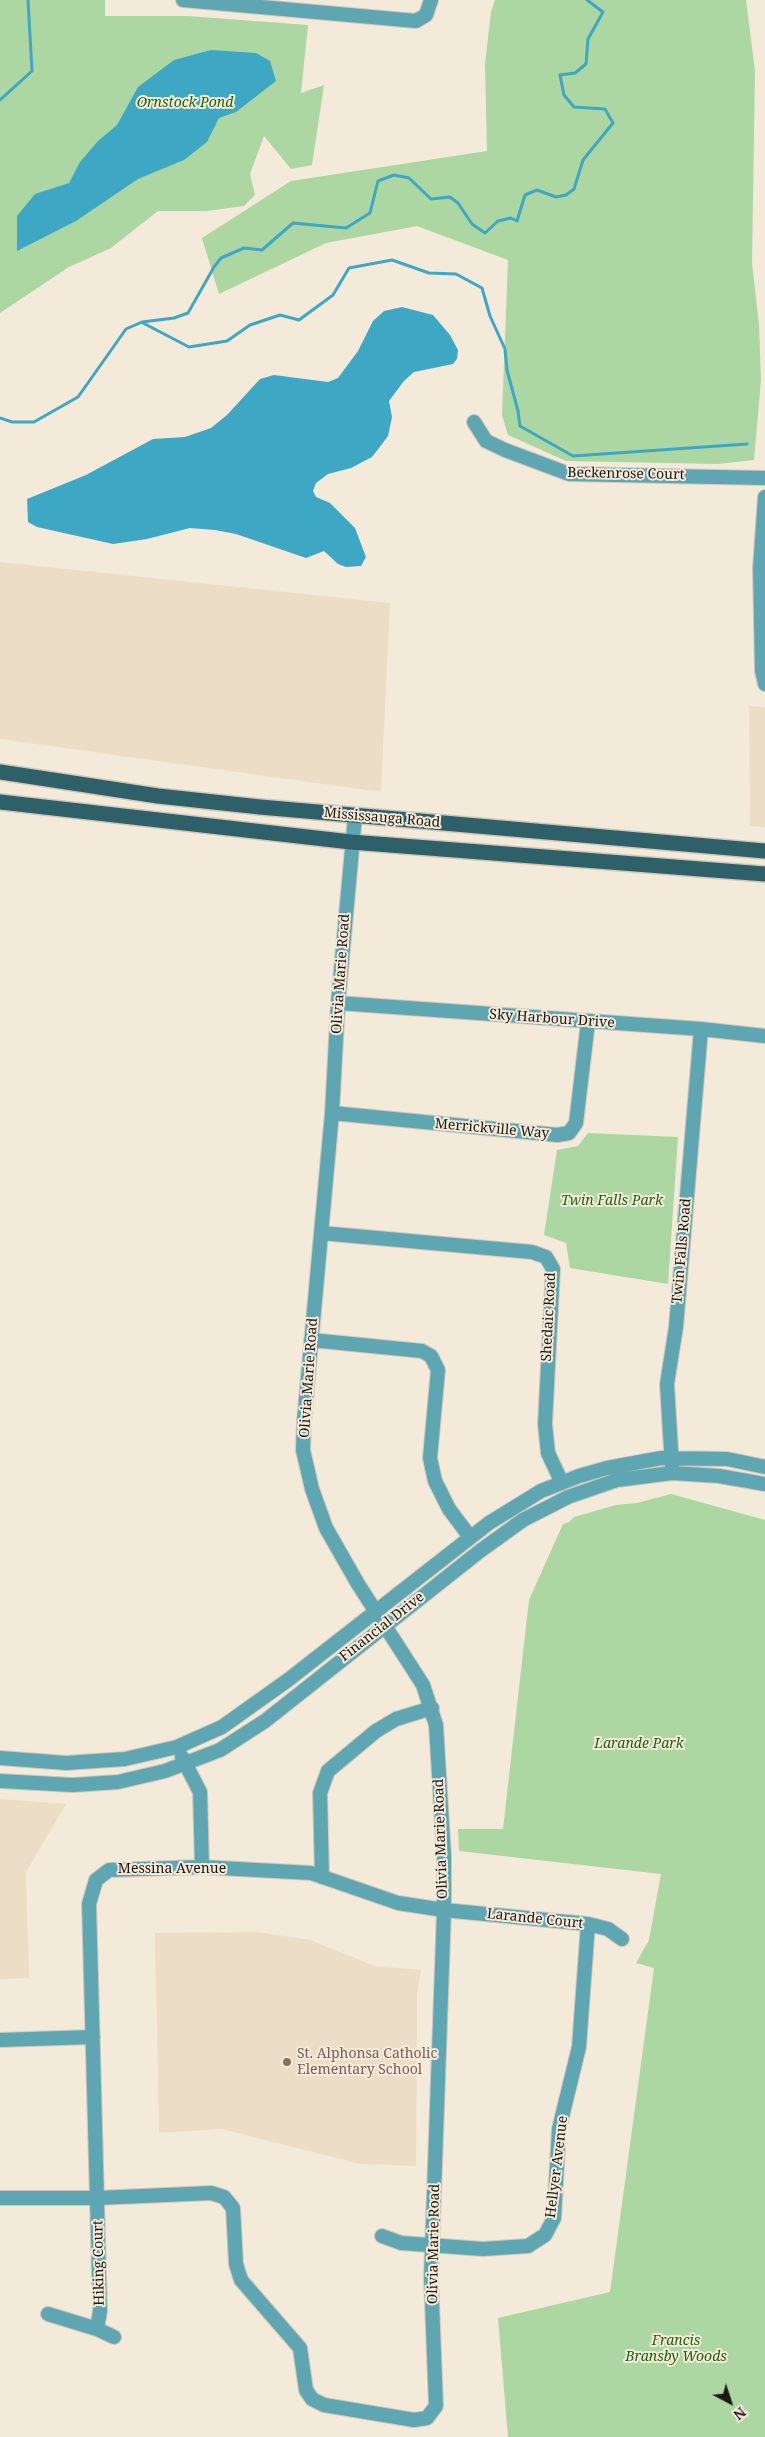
<!DOCTYPE html>
<html>
<head>
<meta charset="utf-8">
<style>
	body { margin:0 }
	#map { position:relative; width:765px; height:2437px; overflow:hidden; background:#f4eada; font-family:"Noto Serif",serif }
	canvas { display:block }
	.north { position:absolute; left:705px; top:2377px; width:50px; height:50px; -webkit-text-stroke:4px #f4eada; paint-order:stroke; rotate:140deg; font-size:14px; font-weight:700; line-height:20px; text-align:center; color:#1b1812 }
	.north::after { content:''; display:block; margin:auto; width:18px; height:22px; background:#1b1812; clip-path:polygon(50% 0,100% 100%,50% 72%,0 100%) }
</style>
</head>
<body>
<div id="map">
<canvas width="765" height="2437"></canvas>
<div class="north">N</div>
</div>
<script>
const ctx = document.querySelector('canvas').getContext('2d');
ctx.lineJoin = 'round';
function fillPath(path, color) { ctx.fillStyle = color; ctx.fill(path, 'evenodd'); }
const shape = rows => new Path2D(rows.map(r => 'M' + r).join(''));
function strokePath(path, color, width, dash) { ctx.strokeStyle = color; ctx.lineWidth = width; ctx.lineCap = dash ? 'butt' : 'round'; ctx.setLineDash(dash || []); ctx.stroke(path); }
function write(font, color, halo, rows, align = 'center') {
  ctx.font = font + ' "Noto Serif",serif'; ctx.lineWidth = 4; ctx.setLineDash([]); ctx.textBaseline = 'middle'; ctx.strokeStyle = halo; ctx.fillStyle = color; for (const [text, x, y, turn = 0] of rows) {
    ctx.save(); ctx.translate(x, y); ctx.rotate((+turn || 0) * Math.PI / 180); ctx.textAlign = isNaN(turn) ? turn : align; if (halo) ctx.strokeText(text, 0, 0); ctx.fillText(text, 0, 0); ctx.restore();
  }
}
const built = shape([
	[0,562,390,603,381,792,0,739],
	[749,706,765,707,765,827,750,826],
	[0,1799,66,1804,26,1872,29,1978,0,1979],
	[258,1932,310,1940,375,1966,421,1970,417,1994,416,2166,360,2164,222,2129,159,2133,155,1933]
]);
const green = shape([
	[0,0,105,0,105,16,188,16,308,25,301,93,324,85,312,165,291,169,264,136,250,174,255,195,244,206,207,211,158,211,111,248,69,267,0,313],
	[495,0,746,0,755,71,752,263,759,325,761,380,754,460,718,464,566,461,508,435,502,415,508,260,417,226,326,243,219,294,202,238,291,181,487,151,485,64,491,12],
	[588,1133,678,1137,668,1284,570,1268,566,1243,544,1235,557,1150,578,1146],
	[671,1494,765,1520,765,2437,508,2437,498,2318,610,2292,654,1968,636,1963,649,1940,661,1874,459,1851,458,1829,503,1829,529,1600,563,1524,569,1522,574,1517,616,1505,637,1503]
]);
const water = shape([
	[211,50,256,53,270,61,276,81,236,112,219,118,207,142,184,160,138,179,76,221,17,251,17,216,35,194,69,183,80,162,98,141,117,125,138,87,174,60],
	[402,307,433,315,450,335,458,350,457,359,453,364,414,372,404,381,389,401,392,417,388,436,379,448,372,457,351,468,328,474,316,483,313,491,316,497,330,503,355,528,366,557,361,566,346,567,338,564,324,551,306,558,236,534,215,530,190,528,147,539,113,544,37,527,28,522,27,499,86,475,153,439,185,437,211,428,227,415,260,379,274,375,328,382,338,378,358,351,373,321,384,311]
]);
const stream = shape([
	[0,100,32,71,28,0],
	[143,323,189,347,227,341,250,325,280,315,299,320,333,295,349,268,392,260,429,273,456,274,482,288,490,316,505,349,507,370,518,411,520,426,573,456,747,444],
	[0,418,12,422,34,422,78,397,126,329,142,322,174,318,188,313,214,267,221,258,244,248,262,250,293,223,346,228,370,213,378,181,394,175,409,178,431,199,450,197,458,203,472,224,485,233,498,221,511,218,517,221,525,195,537,190,556,197,566,195,574,189,583,160,613,123,605,109,574,107,564,95,560,75,575,73,586,64,588,39,603,12,587,0]
]);
const minor = shape([
	[183,0,416,21,426,15,431,0],
	[474,422,486,441,505,450,569,474,765,478],
	[765,497,760,568,762,671,765,684],
	[338,1003,701,1029,765,1036],
	[332,1113,557,1135,569,1133,576,1123,588,1022],
	[321,1233,532,1252,546,1257,553,1269,545,1424,548,1453,562,1483],
	[311,1340,422,1351,431,1356,438,1370,430,1458,435,1481,449,1509,470,1537],
	[672,1466,667,1384,676,1327,701,1029],
	[182,1757,200,1792,202,1867],
	[0,1758,66,1763,125,1759,177,1747,222,1727,288,1680,489,1523,541,1491,579,1476,607,1468,661,1458,727,1459,765,1467],
	[0,1781,73,1785,118,1782,165,1771,220,1750,265,1721,480,1551,523,1520,568,1497,617,1480,672,1473,719,1476,765,1484],
	[322,1877,320,1793,328,1771,376,1731,396,1719,432,1708],
	[0,2040,93,2037],
	[0,2198,97,2198,211,2193,224,2197,233,2208,236,2264,241,2280,300,2348,306,2390,312,2399,324,2405,414,2420,427,2418,436,2406,431,2277,444,1910,444,1856,436,1725,423,1685,358,1584,326,1528,312,1489,303,1450,304,1421,332,1113,338,1003,355,816],
	[382,2236,401,2243,483,2249,528,2246,545,2235,554,2218,559,2129,579,2047,588,1924],
	[48,2314,97,2329,114,2337],
	[97,2329,100,2311,89,1904,96,1880,109,1870,202,1867,311,1873,398,1903,444,1910,588,1924,608,1929,622,1939]
]);
const major = shape([
	[0,772,158,796,260,807,765,851],
	[0,802,351,842,765,874]
]);
const markers = [
	[287,2062,5,"#8d6e63"]
];
const parkNames = [
	["Ornstock Pond",185,103],
	["Twin Falls Park",612,1201],
	["Larande Park",639,1744],
	["Francis",676,2341],
	["Bransby Woods",676,2357]
];
const streetNames = [
	["Beckenrose Court",626,474,1],
	["Mississauga Road",382,818,5],
	["Olivia Marie Road",341,974,-86],
	["Sky Harbour Drive",552,1019,4],
	["Merrickville Way",492,1129,5],
	["Twin Falls Road",682,1251,-85],
	["Shedaic Road",549,1317,-87],
	["Olivia Marie Road",309,1378,-86],
	["Financial Drive",382,1627,-38],
	["Olivia Marie Road",441,1839,-92],
	["Messina Avenue",172,1869],
	["Larande Court",535,1919,6],
	["Hellyer Avenue",557,2167,-83],
	["Olivia Marie Road",434,2244,-89],
	["Hiking Court",99,2263,-91]
];
const educationNames = [
	["St. Alphonsa Catholic",297,2054],
	["Elementary School",297,2070]
];
fillPath(built, '#ecddc7');
fillPath(green, '#acd6a2');
fillPath(water, '#3da7c4');
strokePath(stream, '#3da7c4', 3);
strokePath(minor, '#d1c8ba', 16);
strokePath(major, '#d1c8ba', 18);
strokePath(minor, '#5fa6b3', 14);
strokePath(major, '#2d6068', 15);
for (const [x, y, r, color] of markers) { const dot = new Path2D(); dot.arc(x, y, r, 0, 2 * Math.PI); ctx.fillStyle = color; ctx.fill(dot); strokePath(dot, '#f4eada', 2); }
write('italic 14px', '#206209', '#f4eada', parkNames);
write('14px', '#1b1812', '#f4eada', streetNames);
write('14px', '#785e54', '#f4eada', educationNames, 'left');
</script>
</body>
</html>
